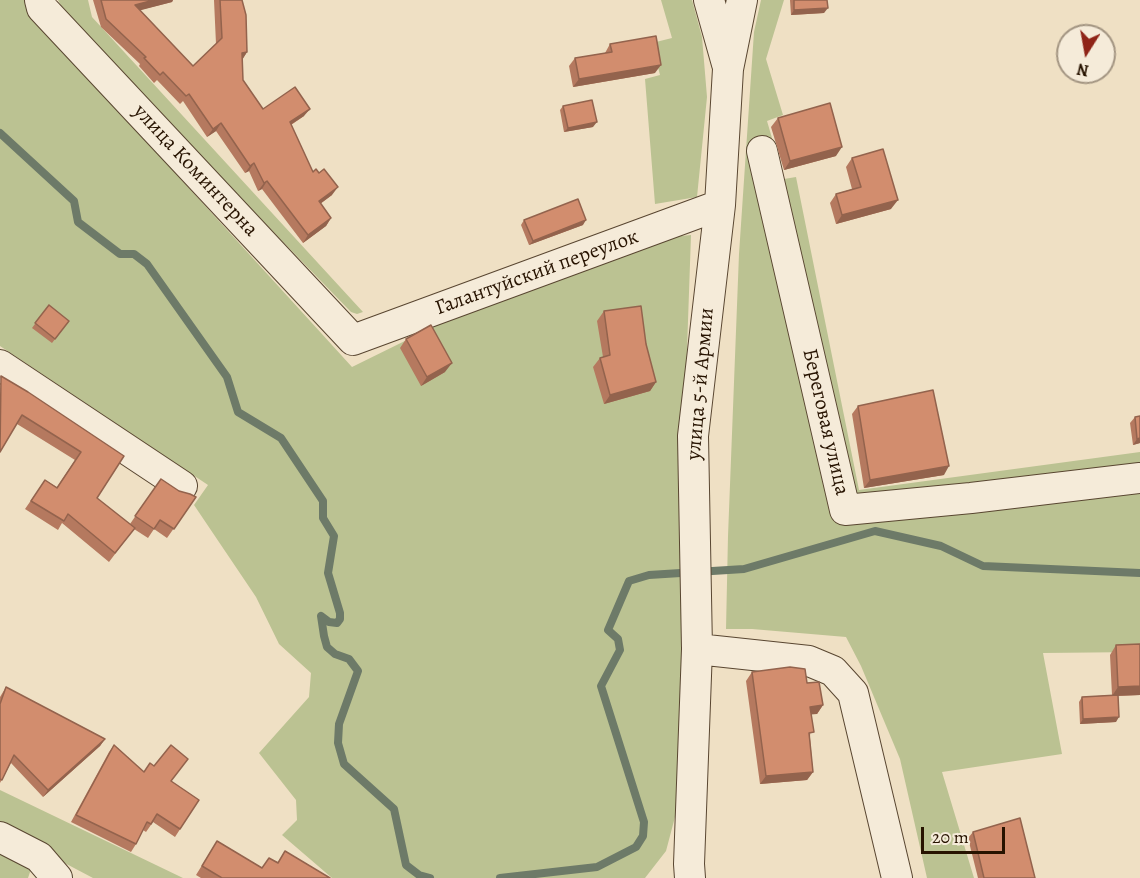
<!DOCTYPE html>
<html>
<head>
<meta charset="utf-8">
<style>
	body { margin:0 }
	#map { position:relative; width:1140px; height:878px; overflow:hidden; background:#efe0c4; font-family:Alegreya,serif }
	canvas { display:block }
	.north { position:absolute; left:1056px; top:24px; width:60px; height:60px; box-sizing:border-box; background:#f5ebd9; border:2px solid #a39582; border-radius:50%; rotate:191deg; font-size:16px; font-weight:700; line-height:24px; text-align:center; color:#271300 }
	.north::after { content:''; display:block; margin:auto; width:21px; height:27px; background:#8f2418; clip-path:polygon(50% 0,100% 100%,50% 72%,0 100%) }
	.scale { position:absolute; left:921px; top:827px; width:84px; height:27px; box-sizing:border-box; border:3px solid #271300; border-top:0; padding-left:8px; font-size:18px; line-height:21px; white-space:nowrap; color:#271300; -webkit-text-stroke:4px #f5ebd9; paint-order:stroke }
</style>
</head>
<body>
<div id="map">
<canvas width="1140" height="878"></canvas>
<div class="north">N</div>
<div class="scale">20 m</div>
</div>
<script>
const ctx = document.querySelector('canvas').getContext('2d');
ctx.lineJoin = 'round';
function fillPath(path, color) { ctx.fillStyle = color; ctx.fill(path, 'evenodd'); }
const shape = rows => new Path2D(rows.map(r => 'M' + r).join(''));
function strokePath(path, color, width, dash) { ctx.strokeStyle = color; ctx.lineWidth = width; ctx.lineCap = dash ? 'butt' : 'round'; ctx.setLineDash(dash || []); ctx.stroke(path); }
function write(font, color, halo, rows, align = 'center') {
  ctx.font = font + ' Alegreya,serif'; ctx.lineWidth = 5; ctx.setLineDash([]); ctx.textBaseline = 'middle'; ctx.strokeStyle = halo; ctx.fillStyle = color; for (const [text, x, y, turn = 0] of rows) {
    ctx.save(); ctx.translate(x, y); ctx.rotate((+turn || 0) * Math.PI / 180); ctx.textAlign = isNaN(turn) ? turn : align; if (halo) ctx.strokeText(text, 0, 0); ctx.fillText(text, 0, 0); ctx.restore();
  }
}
const green = shape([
	[0,0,27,0,55,41,352,367,482,303,641,240,691,235,685,407,688,646,680,798,666,851,645,878,332,878,282,835,297,820,296,800,259,753,309,697,311,673,279,644,256,597,194,505,208,485,0,346],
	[58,0,88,0,92,17,363,312,357,314,351,312,95,48,74,30],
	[661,0,692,0,702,37,707,97,697,197,655,204,645,79,660,75,652,43,672,38],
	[761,0,784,0,766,59,783,115,767,121,784,179,796,177,859,490,1140,452,1140,652,1043,653,1062,754,942,772,974,878,927,878,900,759,861,666,846,637,752,629,726,629,728,536,739,254,754,32],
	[0,790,183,878,93,878,0,829],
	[0,843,34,860,28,878,0,878]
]);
const stream = shape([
	[0,133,74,201,78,222,120,254,134,254,147,264,227,377,238,412,281,438,323,501,323,518,334,536,328,573,340,613,340,619,337,623,329,622,321,616,324,636,327,647,335,654,349,659,358,671,339,724,338,743,344,764,394,809,406,865,419,875,430,878],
	[500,878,597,867,636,847,643,836,644,822,601,686,620,650,618,639,608,630,629,581,649,575,744,569,875,531,941,546,983,566,1140,573]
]);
const minor = shape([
	[40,0,42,8,353,340,720,205],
	[709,0,727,64],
	[762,151,845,510,971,498,1140,478],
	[0,365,182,486],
	[697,649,809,661,833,671,853,693,897,878],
	[0,837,39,857,57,878],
	[690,878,689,864,697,649,693,436,720,205,728,69,742,0]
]);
const wall = shape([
	[93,0,173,0,172,2,140,10,193,66,216,44,214,0,242,0,247,52,242,60,243,80,263,109,304,116,291,125,313,172,332,195,320,204,331,218,326,226,303,243,262,189,258,191,249,171,245,173,216,131,207,137,183,101,180,104,157,80,154,83,139,66,140,64,101,27],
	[790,0,827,0,824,13,791,15],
	[610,44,655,73,573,87,569,66,575,58,605,53],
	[563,106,593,127,564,132,560,110],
	[778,118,836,156,784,170,771,127],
	[852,158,891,209,836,224,830,203,836,194,852,189,846,167],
	[524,220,583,225,529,245,521,225],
	[49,305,69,321,52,343,32,328],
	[604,311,646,344,656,382,650,391,604,404,593,367,600,358,603,357,597,321],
	[406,339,445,372,421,386,400,348],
	[0,376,124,456,97,498,130,524,161,479,179,491,196,497,167,538,154,529,148,538,134,529,109,562,62,523,58,530,25,509,45,480,57,487,75,460,17,424],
	[858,406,944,475,864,488,852,414],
	[1135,417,1140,443,1133,445,1130,423],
	[1140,644,1140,695,1118,696,1116,722,1080,724,1079,702,1082,697,1112,695,1110,655,1116,645],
	[752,672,807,683,823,705,817,714,811,714,810,738,813,772,807,780,760,784,746,681],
	[6,687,105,739,100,746,43,797,11,763,0,783,0,697],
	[114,745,144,772,154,766,188,759,171,781,199,800,175,837,153,822,146,832,143,830,136,844,131,852,71,822,109,752],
	[973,832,1035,878,978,878,968,838],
	[217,841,262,868,269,858,278,862,285,851,330,878,201,878,196,875]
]);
const shadedWall = shape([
	[154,0,173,0,172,2,130,13,135,5],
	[828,8,824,13,791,15,794,10],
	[247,52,242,60,242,53],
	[661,65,655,73,573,87,579,79],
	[310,109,304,116,284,129,290,122],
	[597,122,593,127,564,132,568,128],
	[221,123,216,131,207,137,213,129],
	[842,147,836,156,784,170,790,161],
	[254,163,249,171,245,173,250,166],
	[267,181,262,189,258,191,264,183],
	[338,187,332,195,313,209,319,201],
	[898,200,891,209,836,224,842,215],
	[331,218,326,226,303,243,308,235],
	[586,220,583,225,529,245,533,241],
	[452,363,445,372,421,386,427,377],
	[656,382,650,391,604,404,610,395],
	[1140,438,1140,443,1133,445,1137,439],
	[949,466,944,475,864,488,870,480],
	[1140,686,1140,695,1112,696,1118,687],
	[823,705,817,714,805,715,810,707],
	[1119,717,1116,722,1080,724,1083,719],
	[105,739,100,746,43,797,48,790],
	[813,772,807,780,760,784,766,776]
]);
const building = shape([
	[101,0,154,0,135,5,193,66,222,38,220,0,242,0,246,15,247,52,242,53,243,80,263,109,295,87,310,109,290,122,313,172,316,169,319,173,324,169,338,187,319,201,331,218,308,235,267,181,264,183,254,163,250,166,221,123,213,129,189,94,186,96,163,72,160,75,144,58,146,57,106,19,101,0],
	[794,0,827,0,828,8,794,10,794,0],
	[656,36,661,65,579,79,575,58,612,52,610,44,656,36],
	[592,100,597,122,568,128,563,106,592,100],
	[830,103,842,147,790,161,778,118,830,103],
	[883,149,898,200,842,215,836,194,861,187,852,158,883,149],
	[578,199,586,220,533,241,524,220,578,199],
	[49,305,69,321,55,339,35,323,49,305],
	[641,306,646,344,656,382,610,395,600,358,610,355,604,311,641,306],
	[431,325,452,363,427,377,406,339,431,325],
	[1,376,28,392,124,456,97,498,135,528,115,553,68,514,64,521,31,501,45,480,57,488,81,452,22,415,0,452,1,376],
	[933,390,949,466,870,480,858,406,933,390],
	[1140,416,1140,438,1137,439,1135,417,1140,416],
	[161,479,179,491,190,494,196,497,174,529,160,520,154,529,135,516,161,479],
	[1140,644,1140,686,1118,687,1116,645,1140,644],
	[790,667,805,669,807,683,819,682,823,705,810,707,814,732,809,733,813,772,766,776,752,672,790,667],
	[6,687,105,739,48,790,14,755,2,780,0,779,0,704,6,687],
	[1118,695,1119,717,1083,719,1082,697,1118,695],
	[114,745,144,772,150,763,154,766,171,745,188,759,171,781,199,800,180,829,157,814,151,824,147,822,136,844,76,815,114,745],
	[1020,818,1035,878,984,878,973,832,1020,818],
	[217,841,262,868,269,858,278,863,285,851,330,878,222,878,202,866,217,841]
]);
const streetNames = [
	["улица Коминтерна",195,171,47],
	["Галантуйский переулок",537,273,-20],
	["улица 5-й Армии",701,384,-85],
	["Береговая улица",825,422,77]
];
fillPath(green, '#bbc292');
strokePath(stream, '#6d7a68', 8);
strokePath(minor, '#594631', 32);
strokePath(minor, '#f5ebd9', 30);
fillPath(wall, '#b5795f');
fillPath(shadedWall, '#93634d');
fillPath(building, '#d28d6e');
strokePath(building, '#93634d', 1.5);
write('21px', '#271300', '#f5ebd9', streetNames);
</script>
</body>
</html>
